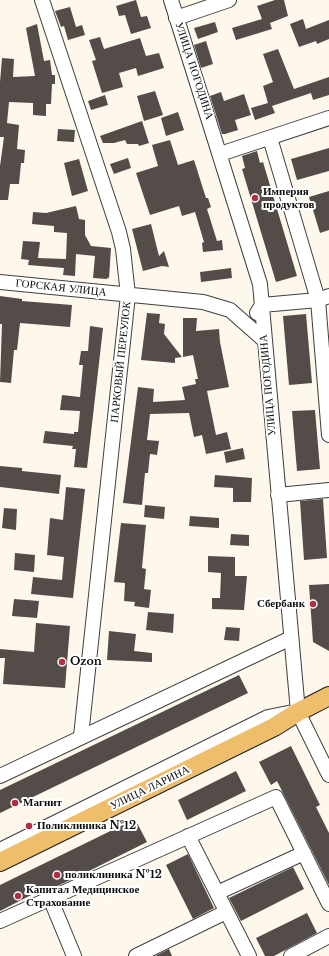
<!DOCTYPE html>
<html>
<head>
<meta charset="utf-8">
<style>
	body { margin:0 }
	canvas { display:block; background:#fef8ec }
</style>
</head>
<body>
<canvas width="329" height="956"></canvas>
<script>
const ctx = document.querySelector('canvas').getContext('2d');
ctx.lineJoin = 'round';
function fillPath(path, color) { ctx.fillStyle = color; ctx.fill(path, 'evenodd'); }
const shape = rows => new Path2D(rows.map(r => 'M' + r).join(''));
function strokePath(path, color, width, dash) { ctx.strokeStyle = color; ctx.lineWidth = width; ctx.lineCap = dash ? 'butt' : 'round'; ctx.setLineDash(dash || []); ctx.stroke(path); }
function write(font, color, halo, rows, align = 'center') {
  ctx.font = font + ' "Libre Baskerville",serif'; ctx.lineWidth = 4; ctx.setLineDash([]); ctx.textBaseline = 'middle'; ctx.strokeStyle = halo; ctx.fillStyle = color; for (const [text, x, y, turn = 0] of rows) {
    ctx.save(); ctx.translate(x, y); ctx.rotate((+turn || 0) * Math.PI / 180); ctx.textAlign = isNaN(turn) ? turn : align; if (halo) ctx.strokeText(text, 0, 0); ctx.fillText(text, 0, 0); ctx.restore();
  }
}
const building = shape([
	[136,0,141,17,147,16,151,28,131,34,125,15,119,16,116,6],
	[275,0,284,0,288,16,270,23,272,29,236,40,232,28,262,19,257,6],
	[70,7,76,27,82,25,85,35,68,40,64,26,61,27,55,11],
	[303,19,306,29,329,20,329,39,317,44,316,41,299,47,290,24],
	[215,22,218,32,198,39,194,28],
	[37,24,44,61,50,60,52,75,55,75,55,84,52,84,51,104,46,104,46,116,33,115,33,103,9,102,7,123,19,125,17,149,25,150,24,163,21,163,19,184,10,184,8,200,0,200,0,166,4,137,0,137,0,82,2,58,14,59,13,77,35,76,26,28],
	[100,37,104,49,140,38,146,56,159,53,164,68,138,76,136,68,119,73,123,87,102,93,92,61,96,60,89,40],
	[206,41,213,64,201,68,194,45],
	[278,49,294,89,329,77,329,95,313,100,311,93,272,106,275,113,255,120,251,108,268,103,263,86,273,82,263,54],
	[155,91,163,115,144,121,137,96],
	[221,92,224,101,244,94,251,115,235,120,238,130,225,134,222,134,210,96],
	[105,95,108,105,91,110,88,101],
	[178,112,184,130,166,136,161,118],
	[142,121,149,143,139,146,138,144,127,144,125,140,114,143,103,143,100,136],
	[58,129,75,130,74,142,57,141],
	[170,140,178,165,194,160,206,198,208,198,211,207,207,209,217,241,222,240,223,250,203,252,202,243,204,242,195,212,182,216,179,206,150,215,136,173,158,166,152,145],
	[329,148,329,171,297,180,291,159],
	[257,151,260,163,263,162,297,276,276,282,242,169,245,168,242,156],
	[128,158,131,168,114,174,110,164],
	[79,159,88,191,72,196,64,163],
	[329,191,329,230,320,233,309,197],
	[76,206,79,219,85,220,85,235,91,246,111,248,109,279,108,277,107,279,93,278,95,256,76,254,75,276,63,275,64,268,28,265,29,260,21,259,23,241,40,242,38,258,66,259,67,233,54,232,54,226,32,224,33,212,46,213],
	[151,224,159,256,164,251,169,267,162,266,143,271,132,229],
	[231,268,232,278,201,282,200,272],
	[0,296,22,299,22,301,72,305,70,327,20,323,17,350,14,350,11,383,0,382,2,324,0,324],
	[147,313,160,314,159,323,165,324,164,334,182,357,175,358,175,363,141,360],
	[306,314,312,383,289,385,283,316],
	[183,318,197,318,196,331,219,329,220,342,229,387,207,391,216,435,227,432,231,449,206,454,202,435,194,437,189,413,150,414,147,440,159,441,157,455,150,454,148,473,145,473,142,505,123,503,138,387,154,389,153,402,185,400,182,387,196,384,195,379,198,379,193,355,183,357],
	[90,326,103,328,87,468,74,467,76,449,72,449,73,446,43,443,45,431,74,434,74,432,78,432,80,411,60,410,62,395,80,397,83,365,79,365,81,351,88,351],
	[315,410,320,469,297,471,292,411],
	[243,448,245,459,226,463,224,452],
	[0,466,22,468,22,471,61,475,59,494,0,487],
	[215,475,252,478,251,502,233,502,233,488,214,487],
	[66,487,85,489,73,598,31,594,33,577,62,580,64,557,47,555,50,518,63,520],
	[323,499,327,558,304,560,300,501],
	[145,505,165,507,164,519,144,517],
	[4,508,17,509,16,530,2,528],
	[190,516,219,518,219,528,189,526],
	[121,523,146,525,142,568,146,569,144,589,151,590,149,608,134,606,135,602,124,601,125,583,114,582],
	[231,534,249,535,249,546,230,545],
	[15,553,35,555,34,572,14,570],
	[208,556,235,557,235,576,247,576,244,610,212,609,212,598,220,598,221,573,208,572],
	[329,584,329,651,313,642,309,585],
	[14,599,39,601,37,618,12,616],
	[148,612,174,614,173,633,146,630],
	[36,623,70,626,65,688,3,684,5,658,0,658,0,649,34,652],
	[226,627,240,628,239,641,224,640],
	[109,631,136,634,134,651,152,653,152,662,107,660],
	[239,675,248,693,0,813,0,790],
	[291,746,320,805,316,807,329,833,329,885,277,781,271,785,259,762],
	[236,771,246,791,187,820,178,800],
	[135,819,147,842,83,874,40,894,39,891,0,911,0,885],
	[188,854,214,908,193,919,166,865],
	[293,867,304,889,241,921,229,898],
	[307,913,317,933,274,956,265,956,256,938],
	[169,949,172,956,155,956]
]);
const minor = shape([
	[42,0,119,232,123,249,128,295,81,736],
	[171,0,260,284,298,712,329,775],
	[176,18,229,0],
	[270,138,318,300,329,435],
	[220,154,329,118],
	[0,282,203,302,230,310,264,340],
	[257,313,262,305,318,300,329,296],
	[278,495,329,490],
	[0,776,291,638],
	[188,836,249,956],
	[0,850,268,717,293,712],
	[217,893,304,853],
	[50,898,74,956],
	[0,921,276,797,329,904],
	[136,956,226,912],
	[291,956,329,936]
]);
const major = shape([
	[0,862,274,727,298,712,329,696]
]);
const markers = [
	[255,198,4,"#b12f45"],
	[313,604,4,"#b12f45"],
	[62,662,4,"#b12f45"],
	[15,803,4,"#b12f45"],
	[29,826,4,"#b12f45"],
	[57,875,4,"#b12f45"],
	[18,896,4,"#b12f45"]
];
const streetNames = [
	["УЛИЦА ПОГОДИНА",194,71,72],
	["ГОРСКАЯ УЛИЦА",61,288,6],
	["ПАРКОВЫЙ ПЕРЕУЛОК",121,362,-84],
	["УЛИЦА ПОГОДИНА",268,385,-95],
	["УЛИЦА ЛАРИНА",150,788,-26]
];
const poiNames = [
	["Империя",263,192],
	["продуктов",263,205],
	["Сбербанк",305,604,"right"],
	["Ozon",70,662],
	["Магнит",23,803],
	["Поликлиника №12",37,826],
	["поликлиника №12",65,875],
	["Капитал Медицинское",26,890],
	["Страхование",26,903]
];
fillPath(building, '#544c49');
strokePath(minor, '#3f3f3f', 16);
strokePath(major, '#1d1d1d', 20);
strokePath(minor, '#fff', 14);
strokePath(major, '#eebe6c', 18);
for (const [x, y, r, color] of markers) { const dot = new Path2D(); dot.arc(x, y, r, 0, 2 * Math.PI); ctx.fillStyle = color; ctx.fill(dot); strokePath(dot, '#fff', 1.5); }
write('11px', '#0c0c0c', '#fff', streetNames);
write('bold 11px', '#0c0c0c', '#fff', poiNames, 'left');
</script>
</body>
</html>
